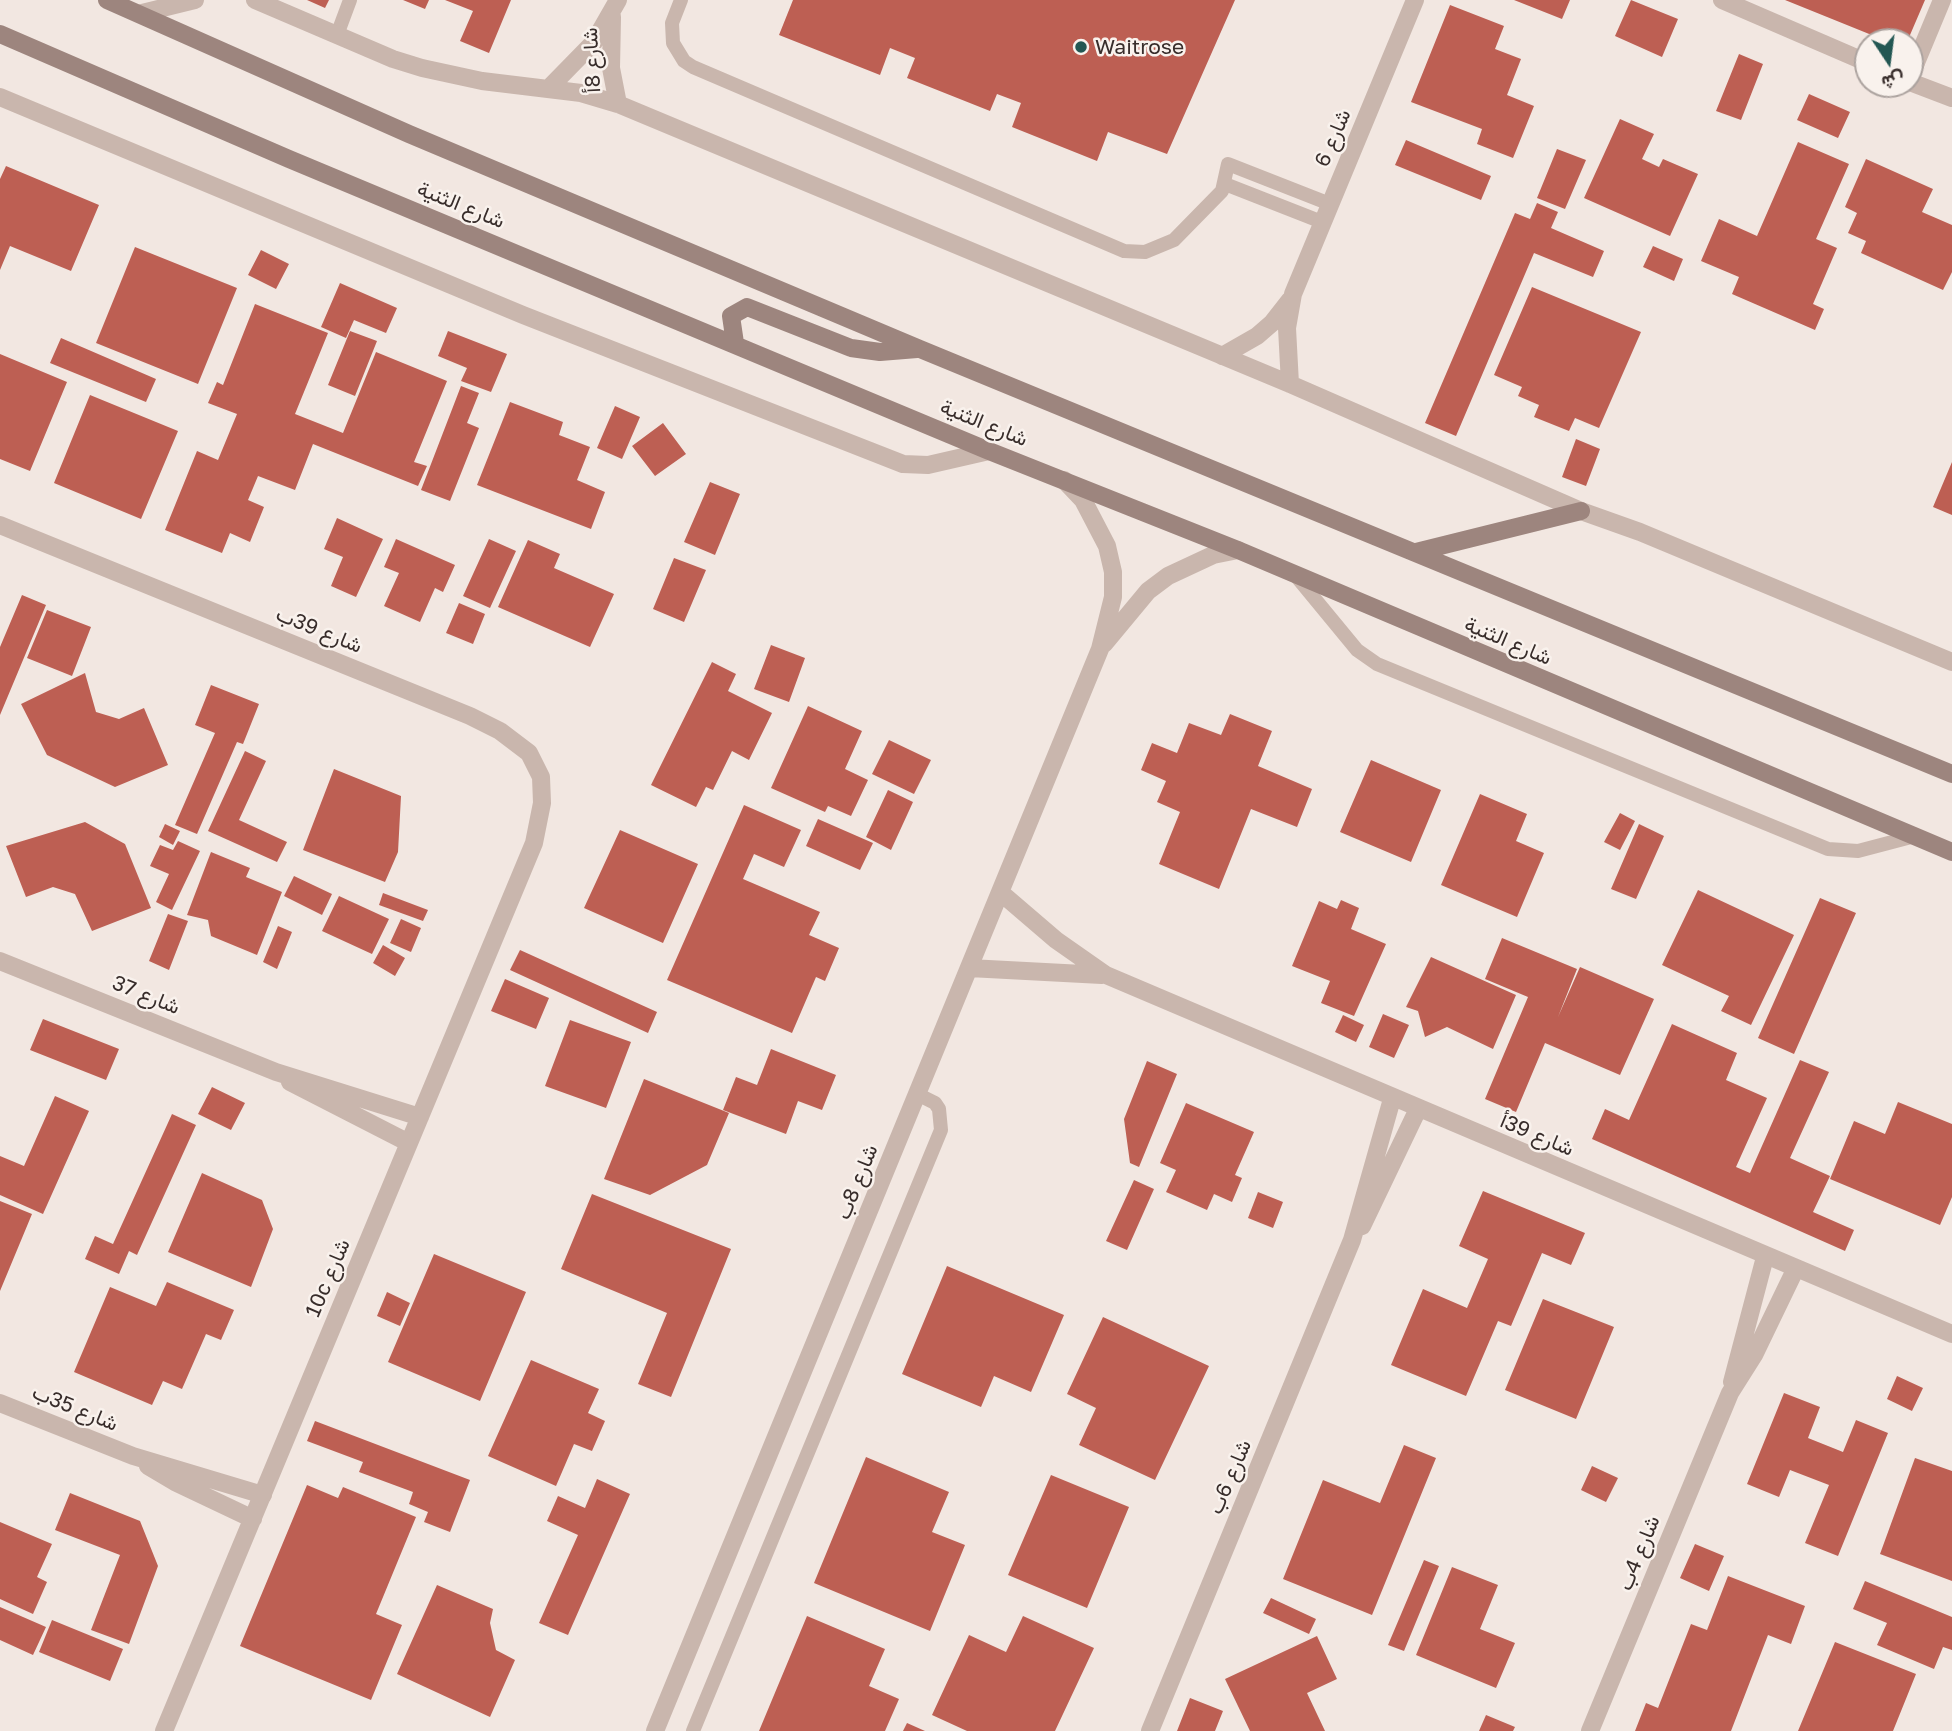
<!DOCTYPE html>
<html>
<head>
<meta charset="utf-8">
<style>
	body { margin:0 }
	#map { position:relative; width:1952px; height:1731px; overflow:hidden; background:#f2e7e1; font-family:"Golos Text",Vazirmatn,sans-serif }
	canvas { display:block }
	.north { position:absolute; left:1854px; top:28px; width:70px; height:70px; box-sizing:border-box; background:#f9f2ed; border:2px solid #aca39f; border-radius:50%; rotate:167deg; font-size:19px; font-weight:700; line-height:28px; text-align:center; color:#382d2b }
	.north::after { content:''; display:block; margin:auto; width:24px; height:32px; background:#235753; clip-path:polygon(50% 0,100% 100%,50% 72%,0 100%) }
</style>
</head>
<body>
<div id="map">
<canvas width="1952" height="1731"></canvas>
<div class="north">ش</div>
</div>
<script>
const ctx = document.querySelector('canvas').getContext('2d');
ctx.lineJoin = 'round';
function fillPath(path, color) { ctx.fillStyle = color; ctx.fill(path, 'evenodd'); }
const shape = rows => new Path2D(rows.map(r => 'M' + r).join(''));
function strokePath(path, color, width, dash) { ctx.strokeStyle = color; ctx.lineWidth = width; ctx.lineCap = dash ? 'butt' : 'round'; ctx.setLineDash(dash || []); ctx.stroke(path); }
function write(font, color, halo, rows, align = 'center') {
  ctx.font = font + ' "Golos Text",Vazirmatn,sans-serif'; ctx.lineWidth = 5; ctx.setLineDash([]); ctx.textBaseline = 'middle'; ctx.strokeStyle = halo; ctx.fillStyle = color; for (const [text, x, y, turn = 0] of rows) {
    ctx.save(); ctx.translate(x, y); ctx.rotate((+turn || 0) * Math.PI / 180); ctx.textAlign = isNaN(turn) ? turn : align; if (halo) ctx.strokeText(text, 0, 0); ctx.fillText(text, 0, 0); ctx.restore();
  }
}
const building = shape([
	[307,0,329,0,325,8],
	[403,0,429,0,425,9],
	[445,0,511,0,489,53,460,41,473,11],
	[793,0,1235,0,1167,154,1108,132,1097,161,1012,127,1021,103,997,94,990,111,907,78,915,58,890,48,880,75,779,35],
	[1514,0,1570,0,1562,19],
	[1631,0,1678,19,1662,57,1615,36],
	[1785,0,1925,0,1907,42,1889,42],
	[1450,5,1504,26,1495,49,1521,59,1507,95,1534,106,1513,158,1477,144,1482,129,1411,102],
	[1739,54,1763,64,1741,120,1716,111],
	[1809,94,1850,112,1838,138,1797,120],
	[1620,119,1654,134,1642,159,1659,167,1663,159,1698,174,1670,236,1584,198],
	[1406,140,1491,176,1481,200,1395,165],
	[1798,142,1849,164,1816,239,1837,248,1813,304,1824,309,1815,330,1732,294,1739,277,1701,261,1719,219,1757,236],
	[1557,149,1586,160,1565,209,1537,198],
	[1866,159,1933,189,1922,212,1952,225,1952,272,1943,290,1861,253,1866,241,1848,233,1857,213,1845,207],
	[6,166,99,205,71,271,10,246,0,270,0,179],
	[1537,203,1558,212,1551,228,1604,251,1593,277,1534,253,1456,436,1425,423,1515,213,1530,219],
	[1653,246,1683,259,1674,281,1643,267],
	[135,247,237,288,198,384,96,343],
	[261,250,289,264,276,289,248,275],
	[340,283,397,308,386,333,354,320,346,338,321,327],
	[1532,287,1641,332,1599,428,1575,418,1569,431,1534,417,1539,405,1518,396,1522,387,1494,375],
	[255,304,328,333,295,414,343,433,376,352,447,381,414,462,427,466,418,486,313,444,295,490,258,476,248,500,264,507,250,542,230,533,222,553,165,530,197,451,218,460,237,414,208,403,217,382,223,385],
	[350,331,377,341,355,396,328,385],
	[448,331,507,354,491,392,461,381,467,368,438,356],
	[61,338,156,379,146,402,50,363],
	[0,354,67,382,30,471,0,459],
	[461,386,479,393,467,423,479,428,450,501,421,490],
	[90,395,178,431,141,519,54,483],
	[510,402,563,422,559,435,590,447,577,480,605,492,591,529,477,485],
	[615,406,640,417,622,459,597,448],
	[663,423,686,454,655,476,632,446],
	[1576,439,1600,449,1586,486,1562,477],
	[1952,462,1952,515,1933,507],
	[710,482,740,494,715,555,684,542],
	[337,518,383,539,356,597,331,586,343,557,324,549],
	[396,539,455,565,443,592,435,588,420,622,384,606,399,573,384,567],
	[489,539,516,551,490,608,463,596],
	[528,540,560,554,554,568,614,594,590,647,498,607],
	[674,558,706,570,684,622,653,609],
	[22,595,46,605,0,715,0,647],
	[459,603,485,614,473,644,446,633],
	[47,610,91,627,72,676,27,658],
	[771,645,805,658,789,702,754,689],
	[712,662,736,674,728,691,772,713,749,760,732,751,713,790,706,787,696,807,651,785],
	[85,673,96,712,119,719,144,708,168,765,115,787,47,755,21,704],
	[211,685,259,704,243,744,237,742,197,834,175,825,215,733,195,725],
	[808,706,862,731,845,769,868,780,851,816,828,806,825,812,771,788],
	[1230,714,1272,731,1258,766,1312,789,1297,827,1251,809,1219,889,1159,864,1180,812,1157,802,1166,781,1141,770,1152,743,1177,753,1189,723,1221,735],
	[889,740,931,760,914,794,872,774],
	[245,751,266,761,239,820,287,842,277,862,208,831],
	[1371,760,1441,790,1411,862,1340,832],
	[334,769,401,796,398,852,385,882,303,850],
	[888,790,913,802,891,850,866,837],
	[1480,794,1527,814,1516,841,1544,853,1517,917,1441,885],
	[744,805,801,830,784,867,754,854,743,879,820,912,809,935,839,948,825,981,816,977,792,1033,667,980],
	[1620,813,1635,821,1620,850,1604,842],
	[818,819,873,843,860,870,806,846],
	[85,822,125,844,151,908,92,931,75,894,53,887,26,897,6,846],
	[165,824,180,831,173,845,159,837],
	[1639,824,1664,836,1636,899,1611,889],
	[620,830,698,864,663,943,584,908],
	[178,841,200,851,172,910,156,902,169,874,150,866,160,845,173,850],
	[211,852,250,868,246,877,282,892,257,955,211,936,208,920,187,915],
	[294,876,332,894,322,915,284,896],
	[1698,890,1794,935,1751,1025,1721,1011,1729,996,1662,965],
	[383,893,428,910,423,921,379,905],
	[339,896,389,919,372,954,322,931],
	[1820,898,1856,913,1794,1054,1758,1038],
	[1341,900,1359,908,1351,929,1386,944,1354,1016,1321,1003,1330,981,1292,966,1319,901,1337,909],
	[168,914,188,921,169,970,149,961],
	[401,919,421,928,411,952,390,943],
	[278,926,292,932,277,969,263,962],
	[1502,938,1577,969,1558,1017,1580,967,1654,999,1620,1075,1545,1043,1516,1112,1485,1099,1528,997,1485,979],
	[383,945,405,958,395,976,373,963],
	[520,950,657,1012,648,1033,510,970],
	[1431,957,1516,995,1493,1049,1447,1027,1425,1037,1418,1011,1406,1007],
	[505,979,549,998,536,1029,491,1011],
	[1383,1014,1409,1025,1394,1058,1369,1047],
	[1343,1015,1364,1025,1356,1042,1335,1032],
	[43,1019,119,1049,106,1080,30,1050],
	[570,1020,631,1042,606,1108,545,1086],
	[1672,1024,1737,1053,1726,1080,1767,1098,1736,1167,1750,1173,1800,1060,1829,1072,1790,1158,1830,1176,1813,1212,1854,1230,1845,1251,1592,1139,1605,1109,1629,1120],
	[771,1049,836,1075,822,1110,798,1101,786,1134,723,1110,736,1077,757,1085],
	[1147,1061,1177,1074,1139,1167,1130,1163,1124,1119],
	[644,1079,729,1113,707,1165,650,1195,604,1179],
	[212,1087,245,1103,231,1130,198,1114],
	[55,1096,89,1111,43,1214,0,1195,0,1156,24,1166],
	[1898,1102,1952,1124,1952,1197,1940,1225,1830,1179,1854,1121,1885,1134],
	[1186,1103,1254,1132,1235,1175,1242,1178,1232,1202,1214,1194,1207,1210,1166,1192,1176,1170,1160,1163],
	[172,1114,196,1125,137,1255,129,1251,119,1274,85,1259,95,1236,113,1244],
	[202,1173,262,1200,273,1229,251,1287,168,1252],
	[1134,1180,1154,1189,1127,1250,1106,1241],
	[1483,1191,1585,1233,1571,1265,1542,1253,1511,1326,1498,1321,1466,1396,1391,1365,1423,1289,1467,1308,1488,1259,1459,1246],
	[1258,1192,1283,1202,1273,1228,1248,1218],
	[592,1194,731,1249,671,1397,638,1384,667,1313,561,1269],
	[0,1201,32,1214,0,1291],
	[434,1254,526,1292,480,1401,388,1362],
	[947,1266,1064,1315,1031,1392,994,1376,981,1407,902,1374],
	[167,1282,234,1310,221,1340,206,1334,182,1389,163,1381,152,1405,74,1372,110,1287,156,1306],
	[387,1292,410,1303,400,1326,377,1316],
	[1543,1299,1614,1327,1576,1419,1505,1390],
	[1103,1317,1209,1366,1155,1480,1079,1445,1096,1408,1067,1394],
	[531,1360,599,1389,588,1413,605,1421,592,1451,574,1444,556,1486,488,1456],
	[1897,1376,1923,1388,1912,1411,1887,1399],
	[1784,1393,1820,1407,1808,1438,1843,1452,1856,1420,1888,1433,1838,1556,1805,1543,1829,1485,1790,1470,1779,1497,1747,1484],
	[315,1421,470,1480,450,1532,424,1522,428,1512,409,1504,413,1492,359,1472,363,1462,307,1441],
	[1404,1445,1436,1458,1372,1615,1283,1579,1323,1480,1380,1503],
	[866,1457,949,1492,932,1532,965,1545,930,1631,814,1583],
	[1915,1458,1952,1471,1952,1581,1880,1554],
	[1592,1466,1618,1478,1606,1502,1581,1490],
	[1051,1475,1129,1507,1087,1608,1008,1575],
	[597,1479,630,1494,568,1635,539,1623,578,1535,547,1521,558,1496,585,1508],
	[307,1485,338,1498,343,1487,416,1517,376,1614,402,1625,371,1700,240,1646],
	[70,1493,140,1521,158,1566,129,1644,91,1630,120,1555,55,1530],
	[0,1522,52,1544,37,1577,47,1582,33,1614,0,1599],
	[1695,1544,1724,1556,1709,1591,1680,1578],
	[1424,1560,1439,1566,1404,1651,1388,1645],
	[1452,1567,1498,1585,1480,1629,1515,1643,1496,1688,1416,1655],
	[1728,1576,1805,1606,1791,1644,1768,1635,1731,1731,1635,1731,1646,1703,1658,1708,1691,1624,1707,1630],
	[1865,1581,1952,1617,1952,1650,1943,1647,1934,1669,1877,1645,1887,1623,1853,1609],
	[437,1585,493,1609,490,1623,496,1650,515,1660,490,1717,397,1674],
	[1271,1598,1316,1619,1309,1634,1263,1613],
	[0,1607,46,1627,33,1655,0,1640],
	[807,1616,885,1649,869,1686,899,1699,885,1731,759,1731],
	[1023,1616,1094,1648,1055,1731,967,1731,932,1715,969,1635,1006,1652],
	[52,1620,123,1649,110,1681,39,1652],
	[1317,1636,1337,1679,1307,1693,1325,1731,1250,1731,1225,1679],
	[1835,1642,1916,1674,1893,1731,1798,1731],
	[1190,1698,1223,1711,1215,1731,1177,1731],
	[1486,1715,1515,1727,1513,1731,1479,1731],
	[907,1723,925,1731,903,1731]
]);
const lane = shape([
	[681,0,672,23,673,43,684,61,693,67,1124,251,1145,252,1174,240,1222,191,1228,164,1330,204],
	[337,35,350,0],
	[1225,184,1322,222],
	[1296,576,1357,650,1377,664,1828,849,1858,851,1915,836],
	[693,1731,941,1130,939,1109,935,1103,917,1094]
]);
const street = shape([
	[255,0,393,59,422,68,482,81,581,93,618,104,1290,384,1581,511,1640,532,1952,662],
	[1722,0,1868,63],
	[142,13,195,0],
	[612,17,611,68,618,104],
	[1910,77,1942,0],
	[1910,82,1952,98],
	[549,88,594,42,618,0],
	[0,97,523,315,903,464,928,465,989,451],
	[1222,356,1257,336,1272,323,1290,300],
	[1290,384,1287,328,1293,294,1415,0],
	[0,525,470,716,500,731,529,753,541,777,542,803,534,843,164,1731],
	[1104,644,1148,591,1168,576,1213,555,1238,550],
	[1000,892,1056,940,1106,975,1952,1334],
	[0,961,276,1072,420,1117],
	[969,968,1102,975],
	[290,1082,409,1143],
	[1362,1226,1418,1109],
	[1732,1382,1765,1257],
	[0,1403,133,1456,263,1495],
	[148,1466,175,1482,253,1519],
	[655,1731,1100,649,1113,597,1113,572,1107,546,1083,500,1064,480],
	[1150,1731,1352,1240,1392,1099],
	[1590,1731,1730,1393,1754,1355,1795,1270]
]);
const secondary = shape([
	[107,0,409,134,920,349,1952,774],
	[0,34,289,159,989,451,1238,550,1952,852],
	[735,343,731,316,747,307,851,348,880,352,917,349],
	[1416,552,1581,511]
]);
const markers = [
	[1081,47,7,"#235753"]
];
const poiNames = [
	["Waitrose",1095,47]
];
const streetNames = [
	["شارع 8أ",592,60,-93],
	["شارع 6",1333,138,-67],
	["شارع الثنية",461,205,22],
	["شارع الثنية",984,423,22],
	["شارع 39ب",319,630,22],
	["شارع الثنية",1508,641,23],
	["شارع 37",146,995,22],
	["شارع 39أ",1537,1135,23],
	["شارع 8ب",857,1182,-68],
	["10c شارع",328,1278,-67],
	["شارع 35ب",75,1408,22],
	["شارع 6ب",1230,1477,-67],
	["شارع 4ب",1639,1553,-68]
];
fillPath(building, '#bd5f53');
strokePath(lane, '#c9b6ad', 14);
strokePath(street, '#c9b6ad', 18);
strokePath(secondary, '#9d857e', 18);
for (const [x, y, r, color] of markers) { const dot = new Path2D(); dot.arc(x, y, r, 0, 2 * Math.PI); ctx.fillStyle = color; ctx.fill(dot); strokePath(dot, '#f9f2ed', 2.5); }
write('21px', '#382d2b', '#f9f2ed', poiNames, 'left');
write('21px', '#382d2b', '#f9f2ed', streetNames);
</script>
</body>
</html>
